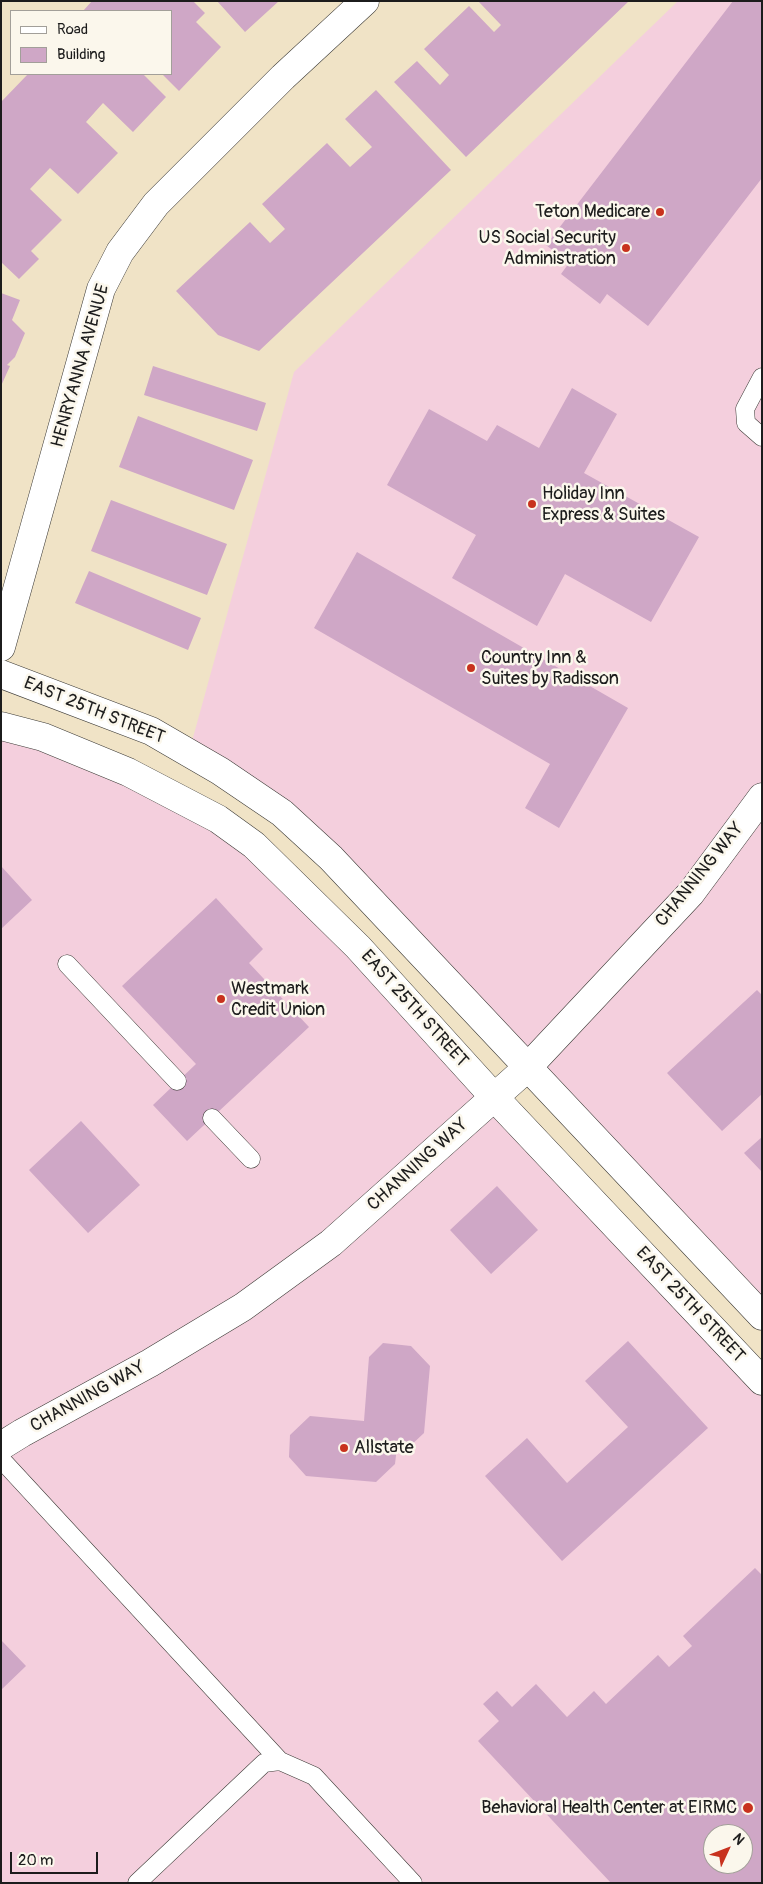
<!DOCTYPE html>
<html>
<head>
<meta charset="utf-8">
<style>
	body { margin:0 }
	#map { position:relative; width:763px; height:1884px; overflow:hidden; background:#f0e3c6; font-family:Pangolin,sans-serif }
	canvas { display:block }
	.frame { position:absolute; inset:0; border:2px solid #1c1c1c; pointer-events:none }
	.legend { position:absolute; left:10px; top:10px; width:162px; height:65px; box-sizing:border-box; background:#fbf7ec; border:1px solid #a29f99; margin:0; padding:6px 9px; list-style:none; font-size:15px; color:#1c1c1c }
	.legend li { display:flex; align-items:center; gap:10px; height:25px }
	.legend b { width:25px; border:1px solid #a29f99 }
	.north { position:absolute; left:703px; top:1824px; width:50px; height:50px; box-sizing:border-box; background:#fbf7ec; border:1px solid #a29f99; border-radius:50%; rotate:47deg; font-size:14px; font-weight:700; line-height:20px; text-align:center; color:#1c1c1c }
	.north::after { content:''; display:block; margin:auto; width:18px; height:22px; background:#c8321e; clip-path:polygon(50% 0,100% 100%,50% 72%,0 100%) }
	.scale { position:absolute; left:10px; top:1852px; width:88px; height:22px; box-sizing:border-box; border:2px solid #1c1c1c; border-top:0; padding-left:6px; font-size:15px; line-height:18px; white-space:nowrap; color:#1c1c1c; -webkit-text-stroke:4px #fbf7ec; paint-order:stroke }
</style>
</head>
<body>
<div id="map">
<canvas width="763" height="1884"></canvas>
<div class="frame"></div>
<ul class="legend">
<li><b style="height:6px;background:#fff"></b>Road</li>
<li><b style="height:14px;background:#cfa7c6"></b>Building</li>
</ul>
<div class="north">N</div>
<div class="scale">20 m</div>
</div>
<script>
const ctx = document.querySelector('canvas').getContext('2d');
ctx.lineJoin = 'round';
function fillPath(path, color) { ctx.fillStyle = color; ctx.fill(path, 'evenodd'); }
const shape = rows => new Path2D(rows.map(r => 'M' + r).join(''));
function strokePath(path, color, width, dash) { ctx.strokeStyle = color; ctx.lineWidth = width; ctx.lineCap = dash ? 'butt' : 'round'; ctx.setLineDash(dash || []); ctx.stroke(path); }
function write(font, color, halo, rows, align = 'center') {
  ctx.font = font + ' Pangolin,sans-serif'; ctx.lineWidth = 5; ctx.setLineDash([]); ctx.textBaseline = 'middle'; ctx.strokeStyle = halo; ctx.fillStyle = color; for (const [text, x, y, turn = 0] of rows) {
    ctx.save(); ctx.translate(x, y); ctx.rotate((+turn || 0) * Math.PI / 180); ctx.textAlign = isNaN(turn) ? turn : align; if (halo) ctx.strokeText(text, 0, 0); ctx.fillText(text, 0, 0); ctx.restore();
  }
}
const built = shape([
	[678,1,762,1,762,1317,331,858,189,752,294,372],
	[1,727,254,845,762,1381,762,1883,1,1883],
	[713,1834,743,1834,743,1864,713,1864]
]);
const building = shape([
	[92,1,193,1,205,13,196,22,221,47,179,91,162,74,171,74,171,11,83,11],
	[217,1,279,1,245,32],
	[478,1,629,1,466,157,394,82,417,61,440,85,449,75,424,49,469,6,494,32,501,25],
	[733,1,762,1,762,178,648,326,607,294,600,304,561,274,569,263,546,245],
	[28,74,143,74,166,97,133,132,103,103,86,122,118,153,78,194,50,168,30,189,62,220,31,251,39,259,19,279,1,262,1,102],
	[376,90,451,170,259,351,218,335,176,291,250,222,270,243,285,229,262,204,327,143,350,167,372,147,345,119],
	[1,293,20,300,12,320,25,333,15,357,7,365,10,366,1,386],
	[153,366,266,403,257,431,144,395],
	[572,388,617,414,584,473,699,537,651,622,565,574,537,626,452,578,476,535,387,485,429,409,487,441,497,425,539,448],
	[138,416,253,460,234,510,119,467],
	[111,500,227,544,207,595,91,551],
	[357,552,628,708,559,828,525,808,550,764,314,628],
	[89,571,201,618,188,650,75,603],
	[1,866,32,900,1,929],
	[216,898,263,949,249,963,309,1027,187,1141,153,1105,196,1064,122,986],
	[757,990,762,995,762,1094,722,1131,667,1073],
	[81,1121,140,1185,88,1233,29,1170],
	[762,1137,762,1172,744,1153],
	[497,1186,538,1230,491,1274,450,1230],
	[628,1341,708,1428,562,1561,485,1476,527,1438,567,1483,628,1427,585,1381],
	[383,1343,411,1346,430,1366,424,1433,408,1448,397,1447,395,1464,376,1482,306,1476,289,1457,290,1435,310,1416,364,1421,369,1357],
	[755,1568,762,1575,762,1883,611,1883,478,1741,499,1721,483,1704,497,1691,512,1707,536,1684,567,1717,594,1691,606,1704,658,1655,669,1667,692,1646,683,1636],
	[713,1834,743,1834,743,1864,713,1864],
	[1,1640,26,1666,1,1690]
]);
const service = shape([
	[762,377,745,409,746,423,762,437],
	[67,964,177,1081],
	[212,1118,251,1159],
	[1,1459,280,1761],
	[137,1883,264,1763,280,1761,314,1776,413,1883]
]);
const minor = shape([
	[1,647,101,289,120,252,156,204,283,77,365,1]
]);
const tertiary = shape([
	[1,674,151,731,220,771,282,813,331,858,762,1316],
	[1,726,43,737,128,772,218,819,254,845,358,947,494,1097,762,1381]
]);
const secondary = shape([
	[1,1446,22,1433,150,1363,243,1307,331,1243,527,1068,691,893,762,797]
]);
const markers = [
	[660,212,5,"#c8321e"],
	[626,248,5,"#c8321e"],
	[532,504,5,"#c8321e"],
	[471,668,5,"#c8321e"],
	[221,999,5,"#c8321e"],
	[344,1448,5,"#c8321e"],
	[748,1808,6,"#c8321e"]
];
const poiNames = [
	["Teton Medicare",650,212,"right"],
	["US Social Security",616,238,"right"],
	["Administration",616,259,"right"],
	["Holiday Inn",542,494],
	["Express & Suites",542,515],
	["Country Inn &",481,658],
	["Suites by Radisson",481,679],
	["Westmark",231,989],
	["Credit Union",231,1010],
	["Allstate",354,1448],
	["Behavioral Health Center at EIRMC",737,1808,"right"]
];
const streetNames = [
	["HENRYANNA AVENUE",81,366,-74],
	["EAST 25TH STREET",94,711,22],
	["CHANNING WAY",700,875,-51],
	["EAST 25TH STREET",414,1009,48],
	["CHANNING WAY",418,1165,-42],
	["EAST 25TH STREET",690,1305,47],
	["CHANNING WAY",88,1397,-29]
];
fillPath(built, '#f4cfdd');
fillPath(building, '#cfa7c6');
strokePath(service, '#3c3a36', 19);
strokePath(minor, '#3c3a36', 29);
strokePath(tertiary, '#3c3a36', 29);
strokePath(secondary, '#3c3a36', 29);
strokePath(service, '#fff', 18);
strokePath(minor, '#fff', 28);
strokePath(tertiary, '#fff', 28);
strokePath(secondary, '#fff', 28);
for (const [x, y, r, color] of markers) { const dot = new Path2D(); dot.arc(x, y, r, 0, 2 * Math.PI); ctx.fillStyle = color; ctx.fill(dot); strokePath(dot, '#fbf7ec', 2); }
write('18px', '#1c1c1c', '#fbf7ec', poiNames, 'left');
write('18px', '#1c1c1c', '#fbf7ec', streetNames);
</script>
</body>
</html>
